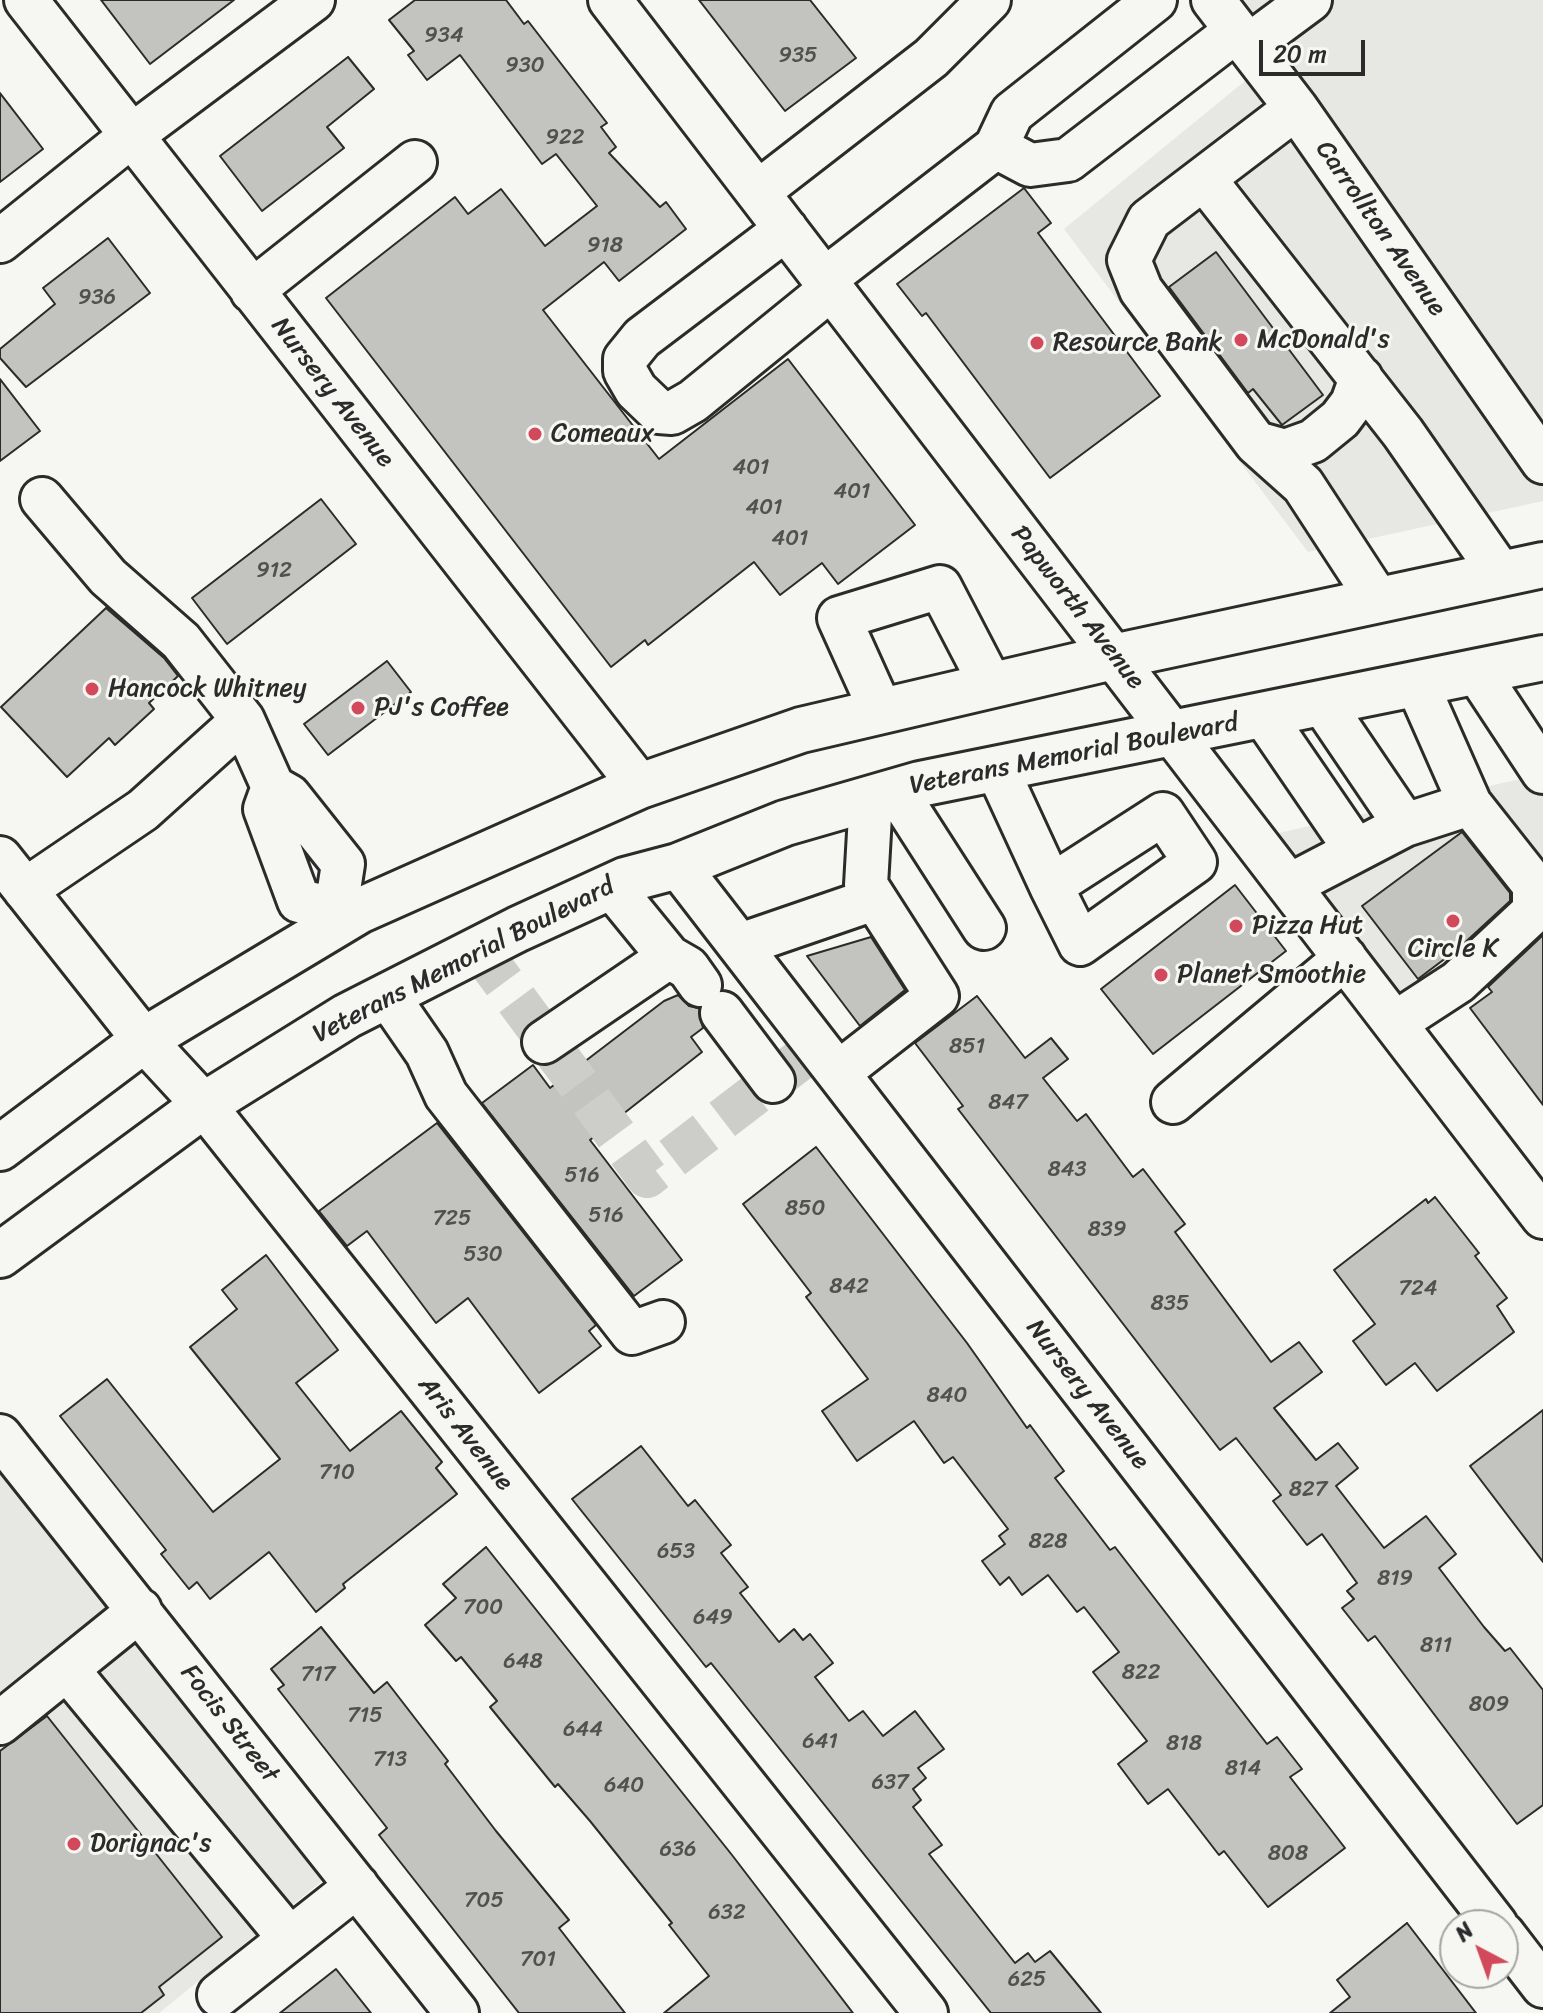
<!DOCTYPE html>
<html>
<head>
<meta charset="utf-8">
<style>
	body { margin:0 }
	#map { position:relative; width:1543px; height:2013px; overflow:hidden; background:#f6f6f2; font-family:Sriracha,sans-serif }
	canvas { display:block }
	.north { position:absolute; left:1439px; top:1909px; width:80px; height:80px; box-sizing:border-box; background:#f6f6f2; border:2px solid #a5a5a2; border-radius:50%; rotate:319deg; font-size:22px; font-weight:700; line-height:32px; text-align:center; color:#2b2b2b }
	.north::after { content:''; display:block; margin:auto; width:28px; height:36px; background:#d1495b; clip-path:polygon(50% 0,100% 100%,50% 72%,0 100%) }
	.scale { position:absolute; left:1259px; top:40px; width:106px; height:36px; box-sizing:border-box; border:4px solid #2b2b2b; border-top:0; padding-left:10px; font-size:24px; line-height:28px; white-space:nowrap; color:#2b2b2b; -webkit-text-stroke:6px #f6f6f2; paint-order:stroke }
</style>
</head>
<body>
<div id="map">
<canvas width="1543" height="2013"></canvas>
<div class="north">N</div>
<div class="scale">20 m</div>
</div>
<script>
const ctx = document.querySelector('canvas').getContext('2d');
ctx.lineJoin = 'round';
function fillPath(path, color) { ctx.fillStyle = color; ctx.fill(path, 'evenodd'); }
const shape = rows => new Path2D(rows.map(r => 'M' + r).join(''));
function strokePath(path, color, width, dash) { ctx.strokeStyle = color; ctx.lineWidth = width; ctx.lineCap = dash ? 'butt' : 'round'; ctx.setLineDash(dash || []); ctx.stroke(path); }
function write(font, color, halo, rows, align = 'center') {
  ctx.font = font + ' Sriracha,sans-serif'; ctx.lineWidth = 6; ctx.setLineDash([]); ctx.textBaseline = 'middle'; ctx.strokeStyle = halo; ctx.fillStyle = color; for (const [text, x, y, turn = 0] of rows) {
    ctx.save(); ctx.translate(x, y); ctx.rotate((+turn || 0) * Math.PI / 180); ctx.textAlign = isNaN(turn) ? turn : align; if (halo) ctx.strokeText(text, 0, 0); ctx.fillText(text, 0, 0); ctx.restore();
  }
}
const built = shape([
	[1230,0,1543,0,1543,501,1308,552,1064,229,1273,58],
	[1543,774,1543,901,1397,1008,1274,834],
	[0,1465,327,1877,159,2013,0,2013]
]);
const building = shape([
	[101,0,234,0,150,64,101,0],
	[415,0,506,0,524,24,528,21,607,123,601,127,616,147,609,153,660,207,666,202,686,229,619,281,604,262,543,310,659,459,788,359,915,525,838,584,822,563,780,595,754,562,648,645,645,640,611,667,326,298,455,197,468,214,501,189,545,246,597,206,556,154,542,164,460,55,427,80,408,55,414,51,389,20,415,0],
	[699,0,810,0,856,58,785,111,699,0],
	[348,57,374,89,327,127,344,148,262,211,220,156,348,57],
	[0,93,43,149,0,182,0,93],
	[1024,188,1051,223,1038,233,1160,396,1050,478,926,313,922,316,897,284,1024,188],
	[108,238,150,293,26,387,0,358,0,349,55,304,43,288,108,238],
	[1216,252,1323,395,1282,425,1253,389,1248,393,1169,287,1216,252],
	[0,379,40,431,0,461,0,379],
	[321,499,356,544,227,644,192,598,321,499],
	[106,608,164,658,178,676,149,703,154,709,115,745,109,738,67,777,1,707,106,608],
	[387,661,411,692,328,755,304,724,387,661],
	[1462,832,1510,893,1510,901,1459,948,1418,979,1362,906,1462,832],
	[1235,885,1286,951,1153,1054,1101,989,1235,885],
	[1543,935,1543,1105,1470,1008,1492,992,1488,987,1543,935],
	[871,937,905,990,860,1026,807,956,871,937],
	[678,995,689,1006,699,1008,703,1028,691,1037,702,1052,590,1140,682,1260,634,1296,482,1103,533,1065,550,1088,664,1001,678,995],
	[977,996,1025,1058,1051,1038,1068,1059,1043,1078,1077,1121,1086,1114,1133,1177,1143,1169,1185,1224,1175,1232,1271,1362,1299,1342,1322,1372,1274,1408,1316,1460,1338,1443,1358,1468,1336,1486,1384,1548,1426,1516,1456,1554,1439,1568,1484,1627,1505,1651,1510,1648,1543,1690,1543,1805,1517,1824,1375,1636,1368,1641,1342,1608,1354,1599,1347,1591,1357,1583,1322,1534,1307,1545,1273,1501,1281,1495,1236,1438,1220,1450,958,1109,963,1106,915,1043,977,996],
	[437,1123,596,1325,589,1331,601,1346,539,1393,468,1298,436,1323,367,1231,347,1246,319,1211,437,1123],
	[816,1147,967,1343,1027,1428,1030,1425,1064,1471,1055,1478,1110,1550,1115,1547,1267,1744,1277,1737,1302,1769,1290,1777,1345,1848,1268,1907,1224,1851,1219,1855,1168,1789,1148,1804,1118,1764,1147,1741,1093,1672,1119,1652,1084,1607,1077,1612,1048,1575,1022,1595,1009,1577,1000,1585,982,1561,1005,1544,999,1536,1008,1529,953,1457,944,1463,914,1421,857,1461,822,1411,868,1379,806,1297,811,1293,743,1204,816,1147],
	[1435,1197,1479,1253,1475,1256,1507,1298,1497,1306,1514,1332,1437,1391,1415,1363,1386,1385,1353,1341,1375,1324,1334,1270,1426,1199,1428,1203,1435,1197],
	[266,1255,338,1350,296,1383,350,1451,401,1411,442,1462,436,1468,457,1494,343,1584,345,1588,316,1612,269,1552,210,1599,197,1582,189,1589,161,1554,166,1550,60,1416,107,1379,213,1512,280,1459,190,1347,237,1309,222,1290,266,1255],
	[1543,1410,1543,1562,1470,1466,1543,1410],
	[641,1446,688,1506,695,1500,731,1545,721,1553,748,1587,740,1593,779,1642,794,1629,803,1640,810,1634,833,1663,815,1677,849,1721,863,1711,883,1736,915,1711,944,1749,918,1768,926,1778,913,1789,921,1800,913,1807,942,1845,929,1854,1015,1963,1028,1953,1035,1962,1050,1951,1101,2013,991,2013,711,1663,706,1667,572,1499,641,1446],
	[486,1547,732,1855,853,2013,664,2013,709,1976,669,1925,672,1923,590,1821,558,1784,555,1787,490,1707,497,1701,461,1657,456,1661,425,1625,456,1598,443,1584,486,1547],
	[321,1627,374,1693,387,1682,448,1761,445,1764,496,1831,569,1920,559,1928,625,2013,519,2013,379,1835,387,1828,278,1689,284,1685,271,1669,321,1627],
	[47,1716,222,1937,159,1987,164,1995,141,2013,0,2013,0,1751,47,1716],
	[1407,1923,1476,2013,1330,2013,1350,1997,1337,1980,1407,1923],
	[336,1969,371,2013,280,2013,336,1969]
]);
const minorTunnel = shape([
	[479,949,647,1177,818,1046]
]);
const minor = shape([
	[26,0,640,786],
	[610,0,1543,1217],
	[1213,0,1296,108,1543,462],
	[1248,46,1310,0],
	[1296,108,1149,220,1129,260,1141,290,1256,443,1303,485,1378,600],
	[996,147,1030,165,1068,160,1236,31],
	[1205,180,1403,433,1501,574],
	[758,192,931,58,989,0],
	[786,229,642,338,625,359,625,371,636,390,659,412,672,413,693,401,832,288],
	[0,241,131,136,313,0],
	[825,279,996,147,1012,113,1155,0],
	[252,291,415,162],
	[1256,443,1285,451,1313,441,1340,419,1352,403,1361,378],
	[1477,672,1543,772],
	[1417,684,1470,804],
	[1323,704,1405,825],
	[881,711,839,618,940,587,991,685],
	[1264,716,1355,849],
	[243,720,273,787],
	[997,769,1051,886,1163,814,1195,862,1080,944,1051,886],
	[896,791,984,928],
	[0,858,144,1040,204,1105,926,2013],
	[678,866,1496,1925],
	[1290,885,1405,825,1470,804,1534,885,1534,911,1458,982,1395,1023],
	[611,886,669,957,688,968,700,985],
	[25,890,143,810,243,720,181,641,108,577,42,499],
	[336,909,299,901,265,809,273,787,289,796,343,864,336,909,343,920],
	[740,945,874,899],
	[387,995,427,1053,446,1095,632,1333,663,1322],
	[722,1013,773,1081],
	[544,1042,669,957],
	[838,1073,937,996,866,885,871,798],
	[1173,1102,1345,958],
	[0,1436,457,2013],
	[67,1669,290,1939],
	[0,1723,140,1610],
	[1503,1934,1543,1986],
	[219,1995,357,1886]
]);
const major = shape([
	[0,1148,144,1040,359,911,640,786,801,730,1113,657,1543,565],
	[0,1255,204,1105,347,1016,518,929,625,880,678,866,785,823,920,784,1543,658]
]);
const markers = [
	[1241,340,8,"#d1495b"],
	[1037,343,8,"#d1495b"],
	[535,434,8,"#d1495b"],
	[92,689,8,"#d1495b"],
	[358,708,8,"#d1495b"],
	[1453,921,8,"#d1495b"],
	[1236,926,8,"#d1495b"],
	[1161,975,8,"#d1495b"],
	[74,1844,8,"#d1495b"]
];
const numberNames = [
	["934",444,36],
	["935",798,56],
	["930",525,66],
	["922",565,138],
	["918",605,246],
	["936",97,298],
	["401",751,468],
	["401",852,492],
	["401",764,508],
	["401",790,539],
	["912",274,571],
	["851",967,1047],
	["847",1008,1103],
	["843",1067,1170],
	["516",582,1176],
	["850",805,1209],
	["516",606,1216],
	["725",452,1219],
	["839",1107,1230],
	["530",483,1255],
	["842",849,1287],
	["724",1418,1289],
	["835",1170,1304],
	["840",947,1396],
	["710",337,1473],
	["827",1308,1490],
	["828",1048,1542],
	["653",676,1552],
	["819",1395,1579],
	["700",483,1608],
	["649",713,1618],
	["811",1436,1646],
	["648",523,1662],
	["822",1141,1673],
	["717",318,1675],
	["809",1489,1705],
	["715",365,1716],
	["644",583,1730],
	["641",820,1742],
	["818",1184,1744],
	["713",390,1760],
	["814",1243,1769],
	["637",890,1783],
	["640",624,1786],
	["636",678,1850],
	["808",1288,1854],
	["705",484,1901],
	["632",727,1913],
	["701",538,1960],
	["625",1027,1980]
];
const streetNames = [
	["Carrollton Avenue",1380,229,55],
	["Nursery Avenue",332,393,52],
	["Papworth Avenue",1077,608,52],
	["Veterans Memorial Boulevard",1074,755,-11],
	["Veterans Memorial Boulevard",464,961,-27],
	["Nursery Avenue",1087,1395,52],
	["Aris Avenue",465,1434,52],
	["Focis Street",229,1724,52]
];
const poiNames = [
	["McDonald's",1257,340],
	["Resource Bank",1053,343],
	["Comeaux",551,434],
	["Hancock Whitney",108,689],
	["PJ's Coffee",374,708],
	["Pizza Hut",1252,926],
	["Circle K",1453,949,"center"],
	["Planet Smoothie",1177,975],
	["Dorignac's",90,1844]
];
fillPath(built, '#e7e7e3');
fillPath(building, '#c3c3c0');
strokePath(building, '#2b2b2b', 2);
strokePath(minorTunnel, '#cdcdca', 42, [42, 21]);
strokePath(minor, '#2b2b2b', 48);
strokePath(major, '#2b2b2b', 50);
strokePath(minor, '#f6f6f2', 42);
strokePath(major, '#f6f6f2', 44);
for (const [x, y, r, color] of markers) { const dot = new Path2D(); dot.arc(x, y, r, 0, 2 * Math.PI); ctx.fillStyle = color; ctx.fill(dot); strokePath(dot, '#f6f6f2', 3); }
write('22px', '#515150', null, numberNames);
write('26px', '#2b2b2b', '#f6f6f2', streetNames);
write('26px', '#2b2b2b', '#f6f6f2', poiNames, 'left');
</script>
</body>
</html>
